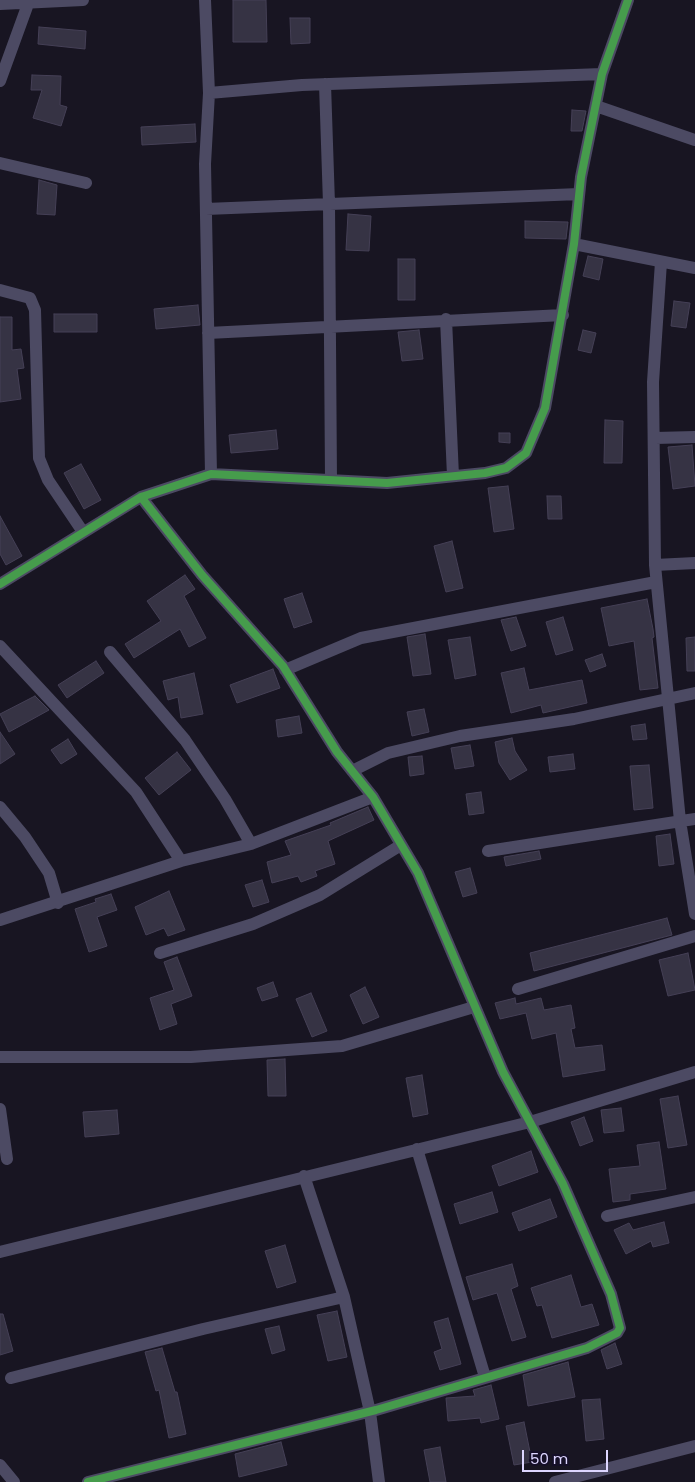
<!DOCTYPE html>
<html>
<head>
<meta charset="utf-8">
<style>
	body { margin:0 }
	#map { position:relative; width:695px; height:1482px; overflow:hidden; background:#181522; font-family:Poppins,sans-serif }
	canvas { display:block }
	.scale { position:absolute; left:522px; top:1450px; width:86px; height:22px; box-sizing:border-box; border:2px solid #ddd6ff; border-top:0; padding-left:6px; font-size:15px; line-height:18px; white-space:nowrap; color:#ddd6ff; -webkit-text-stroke:4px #150f28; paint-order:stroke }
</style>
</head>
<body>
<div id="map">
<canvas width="695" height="1482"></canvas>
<div class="scale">50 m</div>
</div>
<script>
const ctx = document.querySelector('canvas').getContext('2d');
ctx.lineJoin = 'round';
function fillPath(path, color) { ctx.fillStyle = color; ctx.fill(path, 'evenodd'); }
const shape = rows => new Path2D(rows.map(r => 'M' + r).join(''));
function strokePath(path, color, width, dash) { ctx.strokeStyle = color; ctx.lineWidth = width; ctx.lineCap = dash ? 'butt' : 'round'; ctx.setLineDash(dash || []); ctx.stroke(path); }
const building = shape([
	[233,0,266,0,267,42,233,42,233,0],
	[290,18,310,18,310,43,291,44,290,18],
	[39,27,86,31,85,49,38,44,39,27],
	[32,75,61,76,60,105,67,107,61,126,33,118,42,90,31,90,32,75],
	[572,110,586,111,582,131,571,131,572,110],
	[195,124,196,142,142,145,141,127,195,124],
	[39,180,57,185,55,215,37,214,39,180],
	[348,214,371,216,369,251,346,250,348,214],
	[525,221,568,222,566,239,525,238,525,221],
	[588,256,603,259,599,280,583,276,588,256],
	[398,259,415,259,415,300,398,300,398,259],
	[674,301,690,303,686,328,671,326,674,301],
	[198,305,200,325,156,329,154,309,198,305],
	[54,314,97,314,97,332,54,332,54,314],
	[0,317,12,317,12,350,21,349,24,368,17,369,21,399,0,402,0,317],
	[419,330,423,359,402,361,398,332,419,330],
	[583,330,596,333,591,353,578,350,583,330],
	[605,420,623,421,622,463,604,463,605,420],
	[276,430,278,449,231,453,229,435,276,430],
	[499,433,510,433,510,443,499,442,499,433],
	[692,445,695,486,673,489,668,447,692,445],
	[81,464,101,500,84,509,64,473,81,464],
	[508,486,514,529,494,532,488,488,508,486],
	[547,496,561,496,562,519,548,519,547,496],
	[0,516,22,556,6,565,0,554,0,516],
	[452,541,463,588,446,592,434,546,452,541],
	[185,575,195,589,184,596,206,638,189,647,180,629,134,658,125,644,161,621,147,601,185,575],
	[302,593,312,622,294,628,284,599,302,593],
	[647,599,653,629,654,637,652,638,658,688,640,690,634,641,609,646,601,608,647,599],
	[516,617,526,646,511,651,501,620,516,617],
	[563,617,573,650,556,655,546,622,563,617],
	[425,634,431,674,413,676,407,637,425,634],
	[470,637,476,675,455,679,448,640,470,637],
	[695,637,695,671,687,671,686,638,695,637],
	[602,654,606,666,590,672,585,660,602,654],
	[96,661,104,673,67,698,58,685,96,661],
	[524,668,529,690,582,680,587,703,543,713,541,705,511,713,501,673,524,668],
	[273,669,280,688,237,703,230,685,273,669],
	[194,673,203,714,181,718,178,697,168,700,163,681,194,673],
	[35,696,49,710,9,732,0,714,35,696],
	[424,709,429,732,412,736,407,712,424,709],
	[299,716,302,733,278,737,276,720,299,716],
	[645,724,647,739,633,740,631,726,645,724],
	[0,732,15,754,0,764,0,732],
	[512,738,515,751,527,770,510,780,499,763,495,742,512,738],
	[68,739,77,754,61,764,51,750,68,739],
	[470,745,474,766,455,769,451,748,470,745],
	[177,752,191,770,159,795,145,778,177,752],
	[573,754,575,769,550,772,548,757,573,754],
	[422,756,424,774,410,776,408,757,422,756],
	[649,765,653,808,634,810,630,766,649,765],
	[481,792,484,813,469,815,466,794,481,792],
	[368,807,374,820,328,841,335,864,315,871,317,876,301,882,298,876,272,883,267,862,291,855,285,841,331,825,330,823,368,807],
	[670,834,674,864,659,866,656,836,670,834],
	[539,851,541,859,506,866,504,857,539,851],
	[470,868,477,893,463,897,455,872,470,868],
	[262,880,269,902,253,907,245,885,262,880],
	[169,891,185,930,168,936,164,928,146,935,135,907,169,891],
	[111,894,117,910,97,917,107,946,89,952,75,909,96,902,95,899,111,894],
	[667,918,672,935,534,971,530,953,667,918],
	[688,953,695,990,668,996,659,960,688,953],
	[177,957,192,996,171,1004,177,1024,160,1030,150,998,174,990,164,962,177,957],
	[273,982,278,996,262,1001,257,988,273,982],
	[365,987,379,1017,363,1024,350,995,365,987],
	[311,993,327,1031,312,1037,296,999,311,993],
	[515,998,516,1004,541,998,544,1010,571,1005,575,1028,571,1029,575,1048,602,1045,605,1070,563,1077,556,1033,532,1039,526,1013,500,1019,495,1003,515,998],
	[285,1059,286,1096,268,1096,267,1060,285,1059],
	[422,1075,428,1114,413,1117,406,1078,422,1075],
	[678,1096,687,1145,668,1148,660,1099,678,1096],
	[621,1108,624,1131,604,1133,601,1110,621,1108],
	[117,1110,119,1134,85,1137,83,1112,117,1110],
	[584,1117,593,1141,580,1146,571,1122,584,1117],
	[659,1142,666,1189,630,1194,630,1200,613,1202,609,1169,640,1166,637,1145,659,1142],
	[531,1151,538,1172,499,1186,492,1166,531,1151],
	[492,1192,498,1212,460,1224,454,1204,492,1192],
	[550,1199,557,1217,519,1231,512,1213,550,1199],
	[664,1222,669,1243,653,1247,651,1241,626,1254,614,1230,629,1223,633,1230,664,1222],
	[285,1245,296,1282,277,1288,265,1251,285,1245],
	[512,1264,518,1286,511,1289,526,1337,512,1341,497,1293,473,1300,466,1277,512,1264],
	[571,1275,581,1307,592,1304,599,1325,552,1338,542,1305,537,1306,531,1288,571,1275],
	[337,1311,347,1357,328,1361,317,1315,337,1311],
	[0,1314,3,1314,13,1351,0,1355,0,1314],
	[448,1318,461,1364,440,1370,434,1352,442,1349,434,1322,448,1318],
	[279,1326,285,1350,272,1354,265,1329,279,1326],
	[615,1343,622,1364,607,1369,601,1350,615,1343],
	[162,1348,175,1392,177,1392,186,1434,169,1438,159,1390,156,1391,145,1352,162,1348],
	[568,1362,575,1397,528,1406,523,1375,568,1362],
	[491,1385,499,1419,481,1423,480,1418,448,1421,446,1398,475,1396,473,1390,491,1385],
	[600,1399,604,1439,586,1441,582,1400,600,1399],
	[524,1422,532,1462,514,1465,506,1426,524,1422],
	[281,1442,287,1465,239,1477,235,1454,281,1442],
	[440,1447,446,1482,430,1482,424,1450,440,1447]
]);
const minor = shape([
	[205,0,209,93,205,164,211,474],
	[0,4,83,0],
	[0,81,28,4],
	[325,84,329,204,331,480],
	[209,93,302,85,602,74],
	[596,106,695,140],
	[0,163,86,183],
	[206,209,579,194],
	[574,244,695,268],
	[661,262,653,382,655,565,680,821,695,914],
	[0,290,30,298,35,310,39,458,48,480,83,532],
	[446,319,453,476],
	[208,333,563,315],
	[655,438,695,437],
	[655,565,695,563],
	[0,584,141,497,211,474,387,483,485,473,506,468,526,453,545,408,574,244,581,177,602,74,628,0],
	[0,646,136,792,181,861],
	[110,652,185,740,225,799,251,844],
	[285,670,361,638,656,582],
	[352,771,388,753,460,736,574,719,695,693],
	[0,807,25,837,49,873,58,903],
	[488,851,695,819],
	[0,920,181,861,251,844,373,797],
	[160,953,253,924,320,895,401,845],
	[518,989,695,936],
	[0,1057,191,1057,342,1046,474,1007],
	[0,1109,7,1159],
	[417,1149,485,1377],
	[304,1176,344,1297,370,1412,379,1482],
	[607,1216,695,1197],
	[0,1252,530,1122,695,1072],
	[11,1378,203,1329,344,1297],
	[0,1465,14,1482],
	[88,1482,376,1410,587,1348,617,1333,620,1328,611,1294,563,1184,503,1072,418,873,373,797,337,752,283,666,202,575,141,497],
	[555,1482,695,1446]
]);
const cycleway = shape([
	[0,584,141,497,211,474,387,483,485,473,506,468,526,453,545,408,574,244,581,177,602,74,628,0],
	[88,1482,376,1410,587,1348,617,1333,620,1328,611,1294,563,1184,503,1072,418,873,373,797,337,752,283,666,202,575,141,497]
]);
fillPath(building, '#363344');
strokePath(building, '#454056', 1);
strokePath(minor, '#4c4a63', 12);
strokePath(cycleway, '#469c4c', 8);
</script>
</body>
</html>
